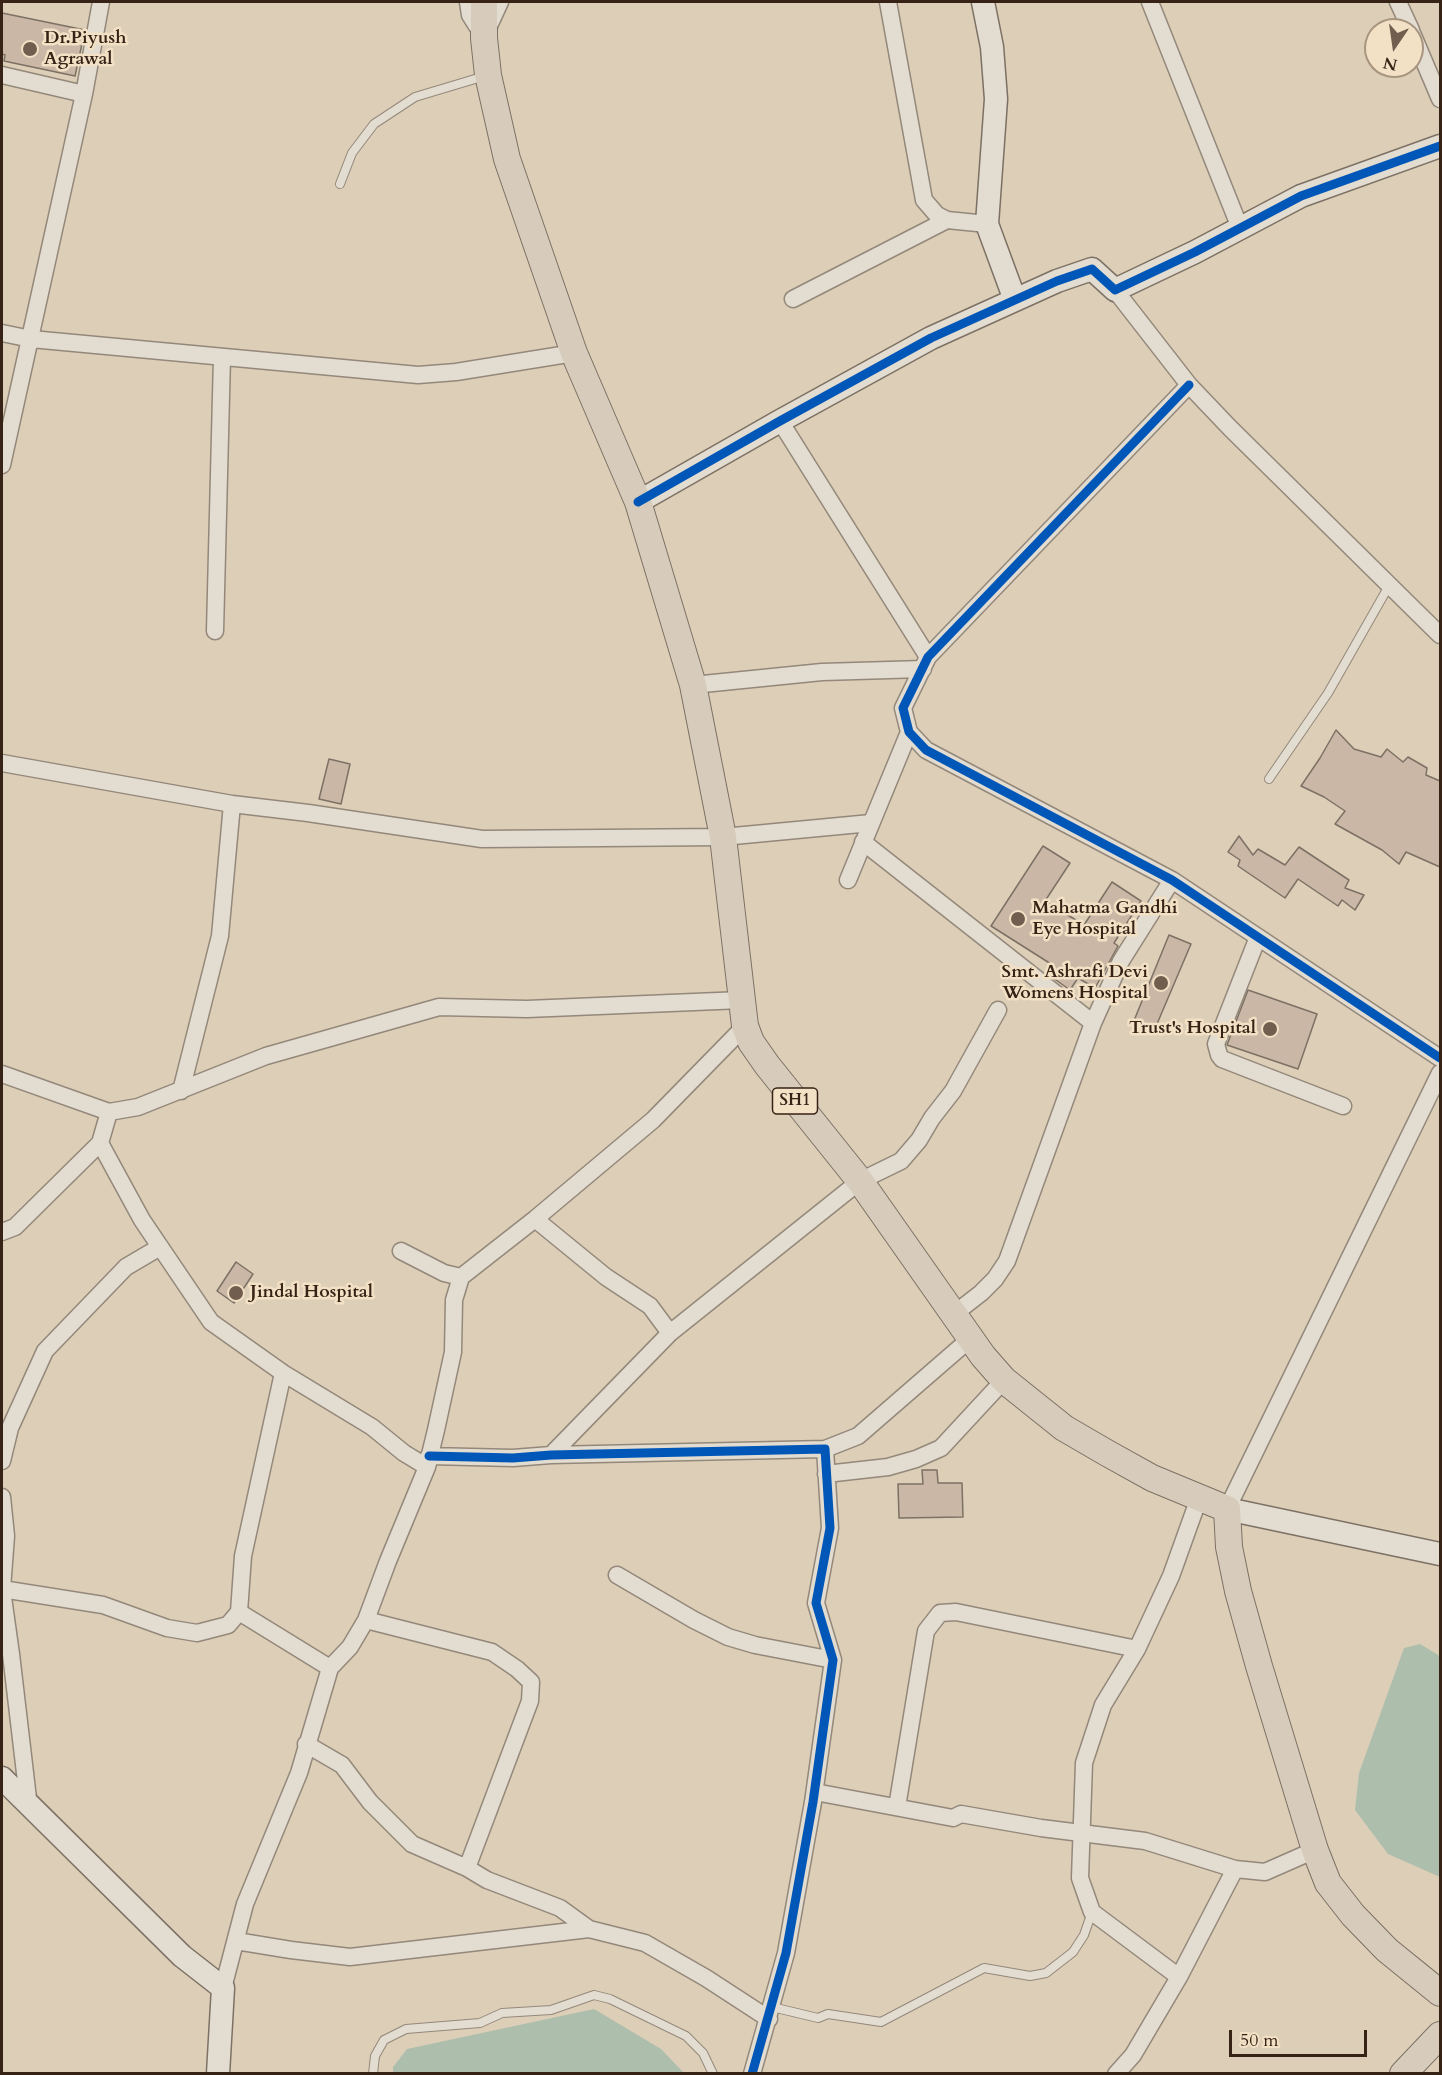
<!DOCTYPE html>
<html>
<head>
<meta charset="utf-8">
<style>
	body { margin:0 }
	#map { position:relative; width:1442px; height:2075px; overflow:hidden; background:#ddceb7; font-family:Cardo,serif }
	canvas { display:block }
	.frame { position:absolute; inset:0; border:3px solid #372216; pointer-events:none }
	.north { position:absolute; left:1364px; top:18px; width:60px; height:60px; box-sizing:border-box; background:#f3e1c6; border:2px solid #a89580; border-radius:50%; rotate:193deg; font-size:16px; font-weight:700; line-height:24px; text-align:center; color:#372216 }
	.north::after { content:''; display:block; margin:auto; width:21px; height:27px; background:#715e4e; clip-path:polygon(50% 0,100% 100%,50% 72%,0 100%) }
	.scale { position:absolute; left:1229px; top:2030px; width:138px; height:27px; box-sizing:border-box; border:3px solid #372216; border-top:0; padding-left:8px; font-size:18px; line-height:21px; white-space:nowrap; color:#372216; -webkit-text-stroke:4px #f3e1c6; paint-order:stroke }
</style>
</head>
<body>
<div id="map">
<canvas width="1442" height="2075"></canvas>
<div class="frame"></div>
<div class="north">N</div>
<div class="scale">50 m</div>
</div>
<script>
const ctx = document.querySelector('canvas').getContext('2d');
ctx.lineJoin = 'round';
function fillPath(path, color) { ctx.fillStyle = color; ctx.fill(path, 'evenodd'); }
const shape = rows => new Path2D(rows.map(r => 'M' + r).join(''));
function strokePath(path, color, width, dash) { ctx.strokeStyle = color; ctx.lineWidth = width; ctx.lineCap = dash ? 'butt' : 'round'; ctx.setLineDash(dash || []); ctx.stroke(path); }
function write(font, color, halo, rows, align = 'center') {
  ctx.font = font + ' Cardo,serif'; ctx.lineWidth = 5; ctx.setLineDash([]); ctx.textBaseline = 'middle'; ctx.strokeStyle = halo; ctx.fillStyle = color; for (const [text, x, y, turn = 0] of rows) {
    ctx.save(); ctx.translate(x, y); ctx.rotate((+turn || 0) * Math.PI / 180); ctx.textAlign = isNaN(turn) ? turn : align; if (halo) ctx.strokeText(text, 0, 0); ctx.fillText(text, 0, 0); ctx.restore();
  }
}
const water = shape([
	[1420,1644,1440,1656,1440,1877,1388,1854,1355,1810,1359,1773,1404,1648],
	[594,2009,661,2049,684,2073,393,2073,393,2067,407,2049]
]);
const building = shape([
	[2,13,85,30,75,76,4,61,5,55,2,54,2,13],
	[1336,730,1354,749,1381,757,1387,749,1403,762,1408,757,1427,768,1426,775,1440,781,1440,867,1406,852,1399,864,1382,850,1335,824,1345,811,1324,797,1301,786,1320,758,1336,730],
	[329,759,350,764,341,804,319,799,329,759],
	[1239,836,1253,855,1258,849,1285,865,1299,847,1349,880,1345,888,1364,895,1355,910,1342,900,1338,906,1298,879,1285,898,1238,866,1240,860,1228,852,1239,836],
	[1043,846,1070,863,1045,901,1084,925,1112,882,1141,901,1114,943,1118,946,1095,988,1078,978,1070,990,1046,973,1051,964,991,926,1043,846],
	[1169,935,1191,944,1154,1031,1133,1023,1169,935],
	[1248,990,1317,1014,1298,1069,1227,1045,1248,990],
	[236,1262,253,1274,234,1303,217,1291,236,1262],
	[922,1470,937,1470,938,1483,962,1483,963,1517,899,1518,898,1484,923,1484,922,1470]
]);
const lane = shape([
	[340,184,352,153,374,124,415,97,485,76],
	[1269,779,1328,693,1390,584],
	[772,2007,818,2018,828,2014,881,2022,984,1968,1030,1976,1046,1973,1073,1952,1084,1935,1092,1912],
	[373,2074,375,2056,384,2040,406,2029,480,2023,502,2013,551,2010,594,1995,610,1999,686,2036,703,2053,713,2074]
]);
const street = shape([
	[468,2,470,15,482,34],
	[888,2,924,200,937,215,947,220,987,224],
	[1150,2,1240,228],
	[1398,2,1411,30],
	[488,28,500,2],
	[1412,33,1440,99],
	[2,75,84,94],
	[1115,290,1189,385,1230,428,1440,635],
	[793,299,947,220],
	[2,333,31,339,418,375,456,372,574,353],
	[1189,385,928,657,903,708,909,732,926,750,1172,880,1440,1058],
	[780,421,928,657],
	[2,465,84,94,101,2],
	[215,631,222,357],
	[693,685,822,672,923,669],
	[2,763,232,804,308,813,482,839,723,837,871,823],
	[863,842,1093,1023],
	[848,880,909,732],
	[1258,937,1216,1044,1219,1055,1222,1059,1343,1106],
	[2,1074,109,1112,138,1107,266,1056,439,1007,527,1009,742,1000],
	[181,1091,220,936,232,804],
	[109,1112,100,1143,142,1220,211,1322,283,1373,372,1427,404,1453,427,1467],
	[535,1219,606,1277,650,1306,670,1333],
	[2,1232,15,1227,100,1143],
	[461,1277,535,1219,653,1120,745,1026],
	[954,1314,981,1293,995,1279,1007,1261,1093,1023,1121,961,1172,880],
	[825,1449,858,1436,971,1338],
	[551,1455,670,1333,860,1181,901,1161,919,1140,932,1118,953,1091,998,1010],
	[429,1456,513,1458,551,1455,825,1449,830,1528,816,1603,833,1660,813,1802,786,1953,752,2074],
	[2,1461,10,1428,45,1351,126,1267,160,1247],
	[826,1474,888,1467,916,1459,941,1448,1004,1380],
	[2,1497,6,1536,2,1589],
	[1227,1509,1440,1073],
	[617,1575,694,1620,728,1637,755,1645,833,1660],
	[2,1589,103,1605,167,1628,197,1633,228,1625,239,1612,330,1668],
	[2,1590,11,1654,29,1807],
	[239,1612,243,1556,283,1373],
	[366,1620,492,1652,517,1669,531,1682,530,1701,467,1868],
	[306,1744,342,1765,370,1802,412,1844,467,1868,487,1880,560,1908,589,1929],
	[815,1792,953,1818,961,1814,1041,1828,1145,1841,1235,1869,1265,1872,1315,1850],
	[897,1807,926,1631,940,1613,956,1612,1137,1649],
	[236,1941,291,1950,350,1957,589,1929,645,1943,706,1978,769,2019],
	[1179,1977,1092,1912,1080,1878,1084,1763,1103,1705,1137,1649,1171,1576,1199,1498],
	[223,1988,245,1904,299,1773,330,1668,350,1647,366,1620,388,1561,427,1467,436,1430,453,1352,454,1300,461,1277,444,1273,401,1251],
	[1116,2074,1133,2055,1179,1977,1235,1869]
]);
const secondary = shape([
	[983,2,992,47,996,99,987,224,1015,300],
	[638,502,780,421,931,338,1057,281,1092,269,1115,290,1195,252,1301,196,1440,146],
	[1227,1509,1440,1554],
	[2,1778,182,1956,223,1988,218,2074]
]);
const primary = shape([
	[484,2,484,38,488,75,507,159,574,353,638,502,693,685,723,837,745,1026,751,1042,767,1065,860,1181,983,1356,1004,1380,1064,1428,1107,1453,1152,1478,1227,1509,1229,1547,1238,1591,1259,1666,1315,1850,1328,1883,1353,1915,1387,1950,1440,1993],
	[1403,2074,1440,2035]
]);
const cycleway = shape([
	[1189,385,928,657,903,708,909,732,926,750,1172,880,1440,1058],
	[638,502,780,421,931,338,1057,281,1092,269,1115,290,1195,252,1301,196,1440,146],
	[429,1456,513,1458,551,1455,825,1449,830,1528,816,1603,833,1660,813,1802,786,1953,752,2074]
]);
const markers = [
	[30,49,8,"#715e4e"],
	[1018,919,8,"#715e4e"],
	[1161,983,8,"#715e4e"],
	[1270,1029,8,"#715e4e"],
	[236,1293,8,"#715e4e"]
];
const shields = [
	[795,1101,45]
];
const shieldNames = [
	["SH1",795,1101]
];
const poiNames = [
	["Dr.Piyush",44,39],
	["Agrawal",44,60],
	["Mahatma Gandhi",1032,909],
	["Eye Hospital",1032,930],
	["Smt. Ashrafi Devi",1148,973,"right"],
	["Womens Hospital",1148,994,"right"],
	["Trust's Hospital",1256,1029,"right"],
	["Jindal Hospital",250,1293]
];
fillPath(water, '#adbeac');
fillPath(building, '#cab7a6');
strokePath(building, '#7c7164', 1.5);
strokePath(lane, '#93887a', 10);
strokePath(street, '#93887a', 19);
strokePath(secondary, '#7c7164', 25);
strokePath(primary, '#7c7164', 28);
strokePath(lane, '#e3dcd0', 8);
strokePath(street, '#e3dcd0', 16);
strokePath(secondary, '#e3dcd0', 22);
strokePath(primary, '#d7ccbc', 26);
strokePath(cycleway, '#0057b8', 9);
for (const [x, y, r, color] of markers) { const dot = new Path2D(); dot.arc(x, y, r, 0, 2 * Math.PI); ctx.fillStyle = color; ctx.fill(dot); strokePath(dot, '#f3e1c6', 2); }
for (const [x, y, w] of shields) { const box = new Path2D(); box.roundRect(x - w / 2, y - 13, w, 26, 4.5); ctx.fillStyle = '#f3e1c6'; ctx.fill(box); strokePath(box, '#372216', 1.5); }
write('bold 16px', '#372216', null, shieldNames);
write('bold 18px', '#372216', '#f3e1c6', poiNames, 'left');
</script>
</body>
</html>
